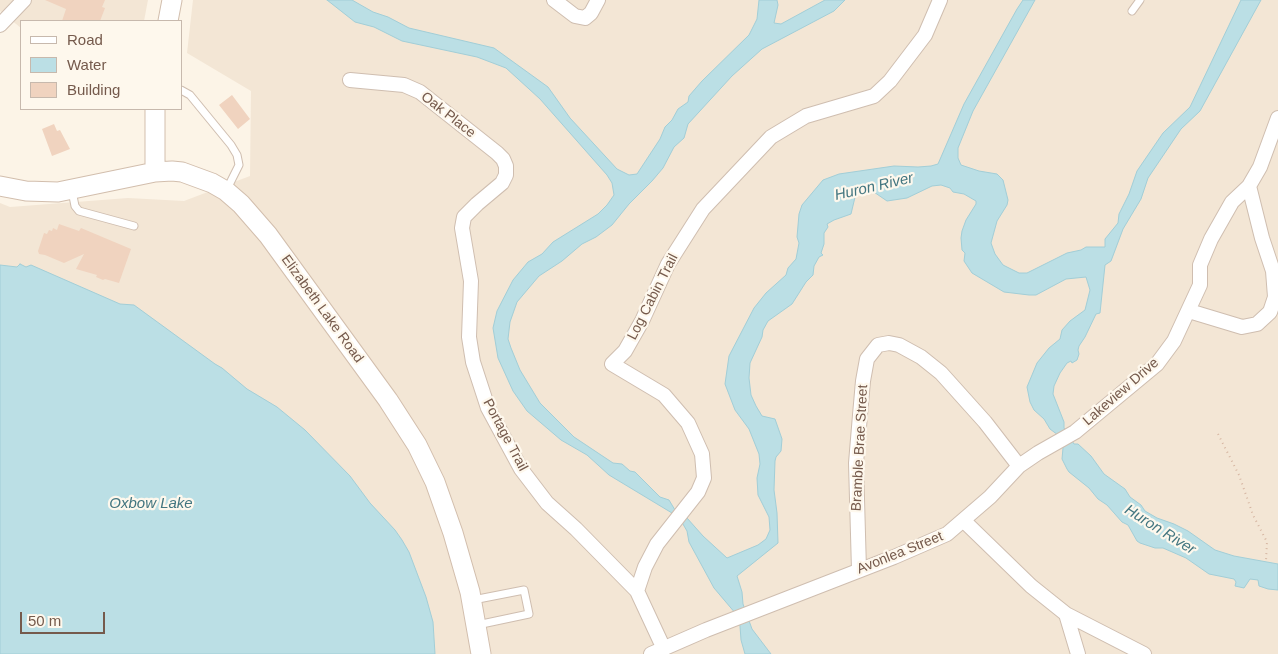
<!DOCTYPE html>
<html>
<head>
<meta charset="utf-8">
<style>
	body { margin:0 }
	#map { position:relative; width:1278px; height:654px; overflow:hidden; background:#fcf4e7; font-family:Arial,sans-serif }
	canvas { display:block }
	.legend { position:absolute; left:20px; top:20px; width:162px; height:90px; box-sizing:border-box; background:#fef8ed; border:1px solid #c7b9ad; margin:0; padding:6px 9px; list-style:none; font-size:15px; color:#755a4c }
	.legend li { display:flex; align-items:center; gap:10px; height:25px }
	.legend b { width:25px; border:1px solid #c7b9ad }
	.scale { position:absolute; left:20px; top:612px; width:85px; height:22px; box-sizing:border-box; border:2px solid #755a4c; border-top:0; padding-left:6px; font-size:15px; line-height:18px; white-space:nowrap; color:#755a4c; -webkit-text-stroke:4px #fef8ed; paint-order:stroke }
</style>
</head>
<body>
<div id="map">
<canvas width="1278" height="654"></canvas>
<ul class="legend">
<li><b style="height:6px;background:#fff"></b>Road</li>
<li><b style="height:14px;background:#bbdfe5"></b>Water</li>
<li><b style="height:14px;background:#f0d3bf"></b>Building</li>
</ul>
<div class="scale">50 m</div>
</div>
<script>
const ctx = document.querySelector('canvas').getContext('2d');
ctx.lineJoin = 'round';
function fillPath(path, color) { ctx.fillStyle = color; ctx.fill(path, 'evenodd'); }
const shape = rows => new Path2D(rows.map(r => 'M' + r).join(''));
function strokePath(path, color, width, dash) { ctx.strokeStyle = color; ctx.lineWidth = width; ctx.lineCap = dash ? 'butt' : 'round'; ctx.setLineDash(dash || []); ctx.stroke(path); }
function write(font, color, halo, rows, align = 'center') {
  ctx.font = font + ' Arial,sans-serif'; ctx.lineWidth = 4.5; ctx.setLineDash([]); ctx.textBaseline = 'middle'; ctx.strokeStyle = halo; ctx.fillStyle = color; for (const [text, x, y, turn = 0] of rows) {
    ctx.save(); ctx.translate(x, y); ctx.rotate((+turn || 0) * Math.PI / 180); ctx.textAlign = isNaN(turn) ? turn : align; if (halo) ctx.strokeText(text, 0, 0); ctx.fillText(text, 0, 0); ctx.restore();
  }
}
const residential = shape([
	[0,0,148,0,144,21,21,21,21,28,0,11],
	[193,0,1278,0,1278,654,317,654,0,387,0,203,10,207,128,198,184,201,250,176,251,91,187,53]
]);
const water = shape([
	[327,0,352,0,373,12,388,17,409,28,494,48,548,87,570,118,617,169,629,175,637,174,660,139,665,127,672,120,678,109,688,102,689,96,702,81,749,35,757,19,759,0,777,0,778,5,774,23,781,24,825,0,845,0,834,11,762,49,732,76,688,124,684,138,674,147,663,168,652,181,629,204,612,225,596,237,582,244,562,261,539,276,517,302,510,322,508,339,511,348,520,370,540,403,574,437,613,463,622,464,630,471,635,472,660,497,669,500,675,510,683,517,687,518,703,536,727,558,758,545,766,539,770,530,769,517,758,495,757,478,760,464,759,454,749,429,735,410,725,384,729,356,754,308,766,293,786,275,788,268,796,259,799,243,797,237,799,214,802,205,823,180,839,174,894,166,918,167,931,166,938,164,964,104,1017,9,1023,0,1035,0,973,111,958,148,958,158,961,165,979,171,997,174,1003,180,1008,200,1007,205,997,221,991,243,995,254,1003,265,1019,273,1027,273,1067,253,1081,250,1086,247,1105,247,1105,239,1118,223,1119,214,1129,194,1137,171,1163,133,1190,107,1241,0,1261,0,1200,111,1181,129,1148,178,1141,199,1123,229,1111,261,1105,265,1100,313,1096,314,1085,337,1079,346,1078,350,1079,354,1077,360,1072,363,1071,361,1067,363,1060,373,1054,386,1053,394,1064,422,1064,428,1074,444,1078,444,1091,456,1104,474,1125,489,1130,497,1141,505,1145,511,1157,518,1174,524,1188,531,1215,550,1234,556,1278,564,1278,590,1268,589,1259,586,1258,580,1250,579,1244,588,1235,586,1236,582,1234,579,1209,574,1186,558,1163,548,1155,548,1140,543,1137,541,1128,525,1122,522,1107,505,1098,499,1089,488,1069,472,1067,469,1062,459,1063,448,1058,435,1050,429,1044,419,1034,410,1030,402,1027,387,1037,363,1049,348,1060,339,1062,330,1070,321,1085,310,1090,290,1086,277,1066,279,1036,295,1029,295,1004,292,972,273,964,261,965,253,962,250,961,238,962,231,966,220,976,204,976,201,964,194,953,192,950,188,941,185,932,186,907,198,887,201,871,190,866,189,856,193,851,214,834,220,827,224,828,227,824,233,824,244,821,253,823,255,819,257,814,266,813,275,806,282,792,304,768,321,763,330,762,337,750,363,749,378,751,395,756,406,762,416,775,419,782,439,781,451,776,457,775,461,774,490,777,513,778,543,737,576,742,592,743,604,752,629,771,654,745,654,741,640,740,626,736,614,714,588,689,542,687,531,680,519,672,513,609,475,587,455,561,440,527,411,513,391,498,358,493,328,497,311,513,280,528,262,542,254,553,242,598,214,607,205,614,195,612,183,607,175,540,99,506,68,477,57,402,41,374,27,355,22,327,0],
	[20,264,26,267,31,265,120,304,134,305,215,364,222,368,247,389,277,407,305,430,350,476,370,503,395,530,402,540,409,552,426,597,433,622,435,654,0,654,0,265,17,267,20,264]
]);
const building = shape([
	[45,0,105,0,102,7,105,8,100,21,62,21,66,9],
	[232,95,250,119,238,129,219,105],
	[54,124,57,131,60,130,70,149,52,156,42,129],
	[59,224,79,231,81,228,131,249,119,283,105,279,103,280,96,277,97,275,76,269,84,254,64,263,45,255,39,254,38,251,44,233,47,234,49,230,52,231,53,228,57,230]
]);
const path = shape([
	[1218,434,1239,475,1253,515,1267,542,1266,561]
]);
const lane = shape([
	[1132,11,1140,0],
	[181,90,190,95,231,145,237,155,239,165,226,191],
	[72,191,75,206,79,211,134,226],
	[473,600,524,590,529,614,477,625]
]);
const street = shape([
	[554,0,575,16,585,18,591,13,598,0],
	[0,25,24,0],
	[350,80,404,85,420,92,497,153,503,159,506,166,506,175,502,183,477,204,464,217,462,228,471,281,469,337,473,362,488,408,521,469,547,503,576,529,637,591],
	[1189,311,1242,327,1257,324,1270,312,1275,297,1273,271,1262,238,1249,186],
	[964,521,1031,586,1066,614,1144,654],
	[859,570,856,463,860,415,863,381,867,359,878,345,889,343,899,345,921,357,941,373,985,422,1019,466],
	[1066,614,1078,654],
	[664,649,637,591,645,567,657,544,698,492,704,478,702,454,688,423,664,395,612,364,625,351,642,321,668,264,703,209,771,137,806,116,874,96,890,81,925,35,940,0],
	[651,654,706,630,894,557,947,534,990,497,1019,466,1038,453,1075,432,1157,364,1174,341,1200,285,1200,265,1211,239,1232,202,1249,186,1260,167,1278,118]
]);
const secondary = shape([
	[168,21,172,0],
	[155,109,155,172],
	[0,186,26,191,58,192,155,172,172,171,182,172,212,183,226,191,241,204,268,235,388,400,417,445,435,482,453,533,470,592,481,654]
]);
const streetNames = [
	["Oak Place",448,115,38],
	["Log Cabin Trail",653,297,-63],
	["Elizabeth Lake Road",322,309,54],
	["Lakeview Drive",1121,392,-41],
	["Portage Trail",505,435,62],
	["Bramble Brae Street",860,448,-87],
	["Avonlea Street",900,553,-22]
];
const waterNames = [
	["Huron River",874,187,-13],
	["Oxbow Lake",151,504],
	["Huron River",1160,530,32]
];
fillPath(residential, '#f3e6d5');
fillPath(water, '#bbdfe5');
strokePath(water, '#a2ced7', 1);
fillPath(building, '#f0d3bf');
strokePath(lane, '#cfbeb0', 9);
strokePath(street, '#cfbeb0', 16);
strokePath(secondary, '#d2bead', 21);
strokePath(path, '#d6b6a2', 2, [1, 4]);
strokePath(lane, '#fff', 7);
strokePath(street, '#fff', 14);
strokePath(secondary, '#fff', 19);
write('14px', '#755a4c', '#fef8ed', streetNames);
write('italic 15px', '#437680', '#fef8ed', waterNames);
</script>
</body>
</html>
